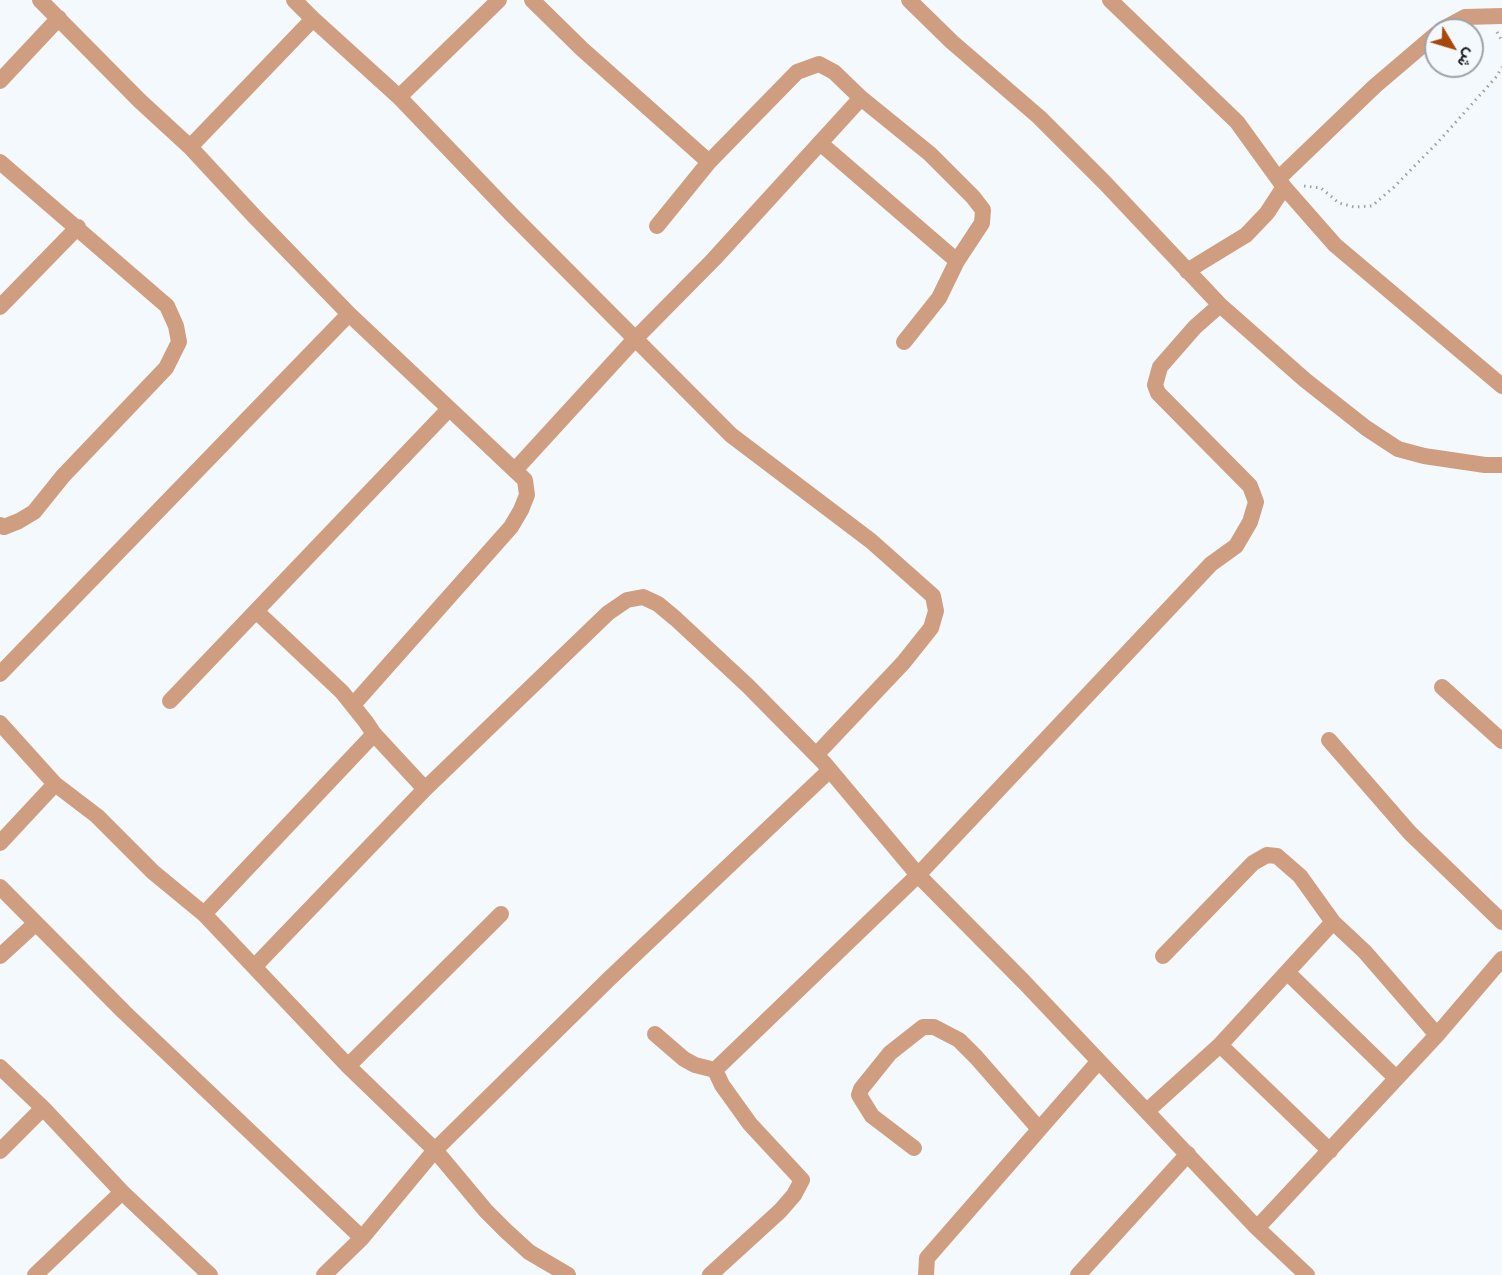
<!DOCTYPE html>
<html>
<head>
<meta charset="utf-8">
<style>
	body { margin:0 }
	#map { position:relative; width:1502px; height:1275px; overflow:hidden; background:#f4f9fe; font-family:Cabin,Vazirmatn,sans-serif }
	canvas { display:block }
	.north { position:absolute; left:1424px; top:18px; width:60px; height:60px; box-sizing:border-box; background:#f4f9fe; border:2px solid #9ea2a6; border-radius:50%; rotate:128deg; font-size:16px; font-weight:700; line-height:24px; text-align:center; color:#1d1f23 }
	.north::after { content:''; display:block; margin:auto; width:21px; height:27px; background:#a9470b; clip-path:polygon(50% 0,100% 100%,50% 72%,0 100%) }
</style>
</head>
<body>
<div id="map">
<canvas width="1502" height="1275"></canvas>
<div class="north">ش</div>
</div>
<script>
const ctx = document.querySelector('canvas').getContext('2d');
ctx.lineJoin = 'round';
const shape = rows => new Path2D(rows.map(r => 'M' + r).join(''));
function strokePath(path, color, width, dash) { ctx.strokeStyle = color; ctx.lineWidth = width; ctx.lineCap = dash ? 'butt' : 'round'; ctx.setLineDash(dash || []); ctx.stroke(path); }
const path = shape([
	[1497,32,1502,41],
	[1304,186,1321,188,1339,203,1354,207,1372,206,1394,187,1438,142,1497,76,1502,67]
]);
const street = shape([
	[40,0,140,101,190,147,255,217,349,314,525,480,527,495,521,510,511,527,353,705],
	[294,0,313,19,399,97,511,214,731,435,871,541,933,596,936,611,931,628,903,663,816,755],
	[532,0,582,49,709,162,797,72,819,64,834,72,861,98,930,154,973,197,983,210,982,223,957,261,939,298,904,342],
	[909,0,952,42,1039,117,1105,183,1220,305],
	[1110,0,1237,122,1284,187,1335,245,1502,386],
	[1441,30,1465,17,1502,16],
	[0,81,59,18],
	[399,97,499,0],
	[820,143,957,261],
	[190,147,313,19],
	[0,162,167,306,176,326,179,342,166,368,63,476,34,512,19,521,4,527,0,525],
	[1278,179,1375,86,1436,34],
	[657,226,709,162],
	[1187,271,1246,235,1267,213,1284,187],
	[0,307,78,227],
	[515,470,635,339,714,259,861,98],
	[256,611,342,692,366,722,374,734,425,789],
	[0,674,349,314],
	[1442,687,1502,741],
	[170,701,449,409],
	[0,723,55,784,97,816,153,872,204,914,348,1066,435,1150,486,1211,505,1230,529,1252,568,1275],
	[1329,740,1410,833,1502,922],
	[0,843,55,784],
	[0,887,124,1012,362,1238],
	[204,914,374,734],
	[0,956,35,924],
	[1163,956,1253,863,1267,855,1277,856,1300,876,1333,922],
	[255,966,425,789,608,613,627,600,643,597,658,604,676,619,748,686,824,763,918,875,1024,982,1257,1228,1307,1275],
	[1288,973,1395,1077],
	[655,1034,684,1059,695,1065,715,1070,918,875,1211,564,1236,546,1250,522,1256,502,1250,486,1158,393,1155,385,1160,367,1195,327,1220,305,1305,380,1366,428,1398,449,1424,456,1485,465,1502,465],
	[1437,1035,1502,959],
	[1220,1045,1330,1151],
	[348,1066,501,914],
	[0,1067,43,1108,122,1192,210,1275],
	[1147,1111,1220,1045,1333,922,1365,952,1437,1035,1257,1228],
	[914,1148,872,1116,859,1095,861,1089,890,1053,923,1027,934,1027,959,1040,976,1057,1039,1129],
	[0,1151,43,1108],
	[35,1275,122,1192],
	[324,1275,362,1238,435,1150,610,978,830,770],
	[710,1275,780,1211,794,1195,802,1180,750,1124,722,1085,715,1070],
	[926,1275,927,1258,1098,1062],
	[1078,1275,1188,1154]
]);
strokePath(path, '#9da1a5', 3, [1.5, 4.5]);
strokePath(street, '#cf9e81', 16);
</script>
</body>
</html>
